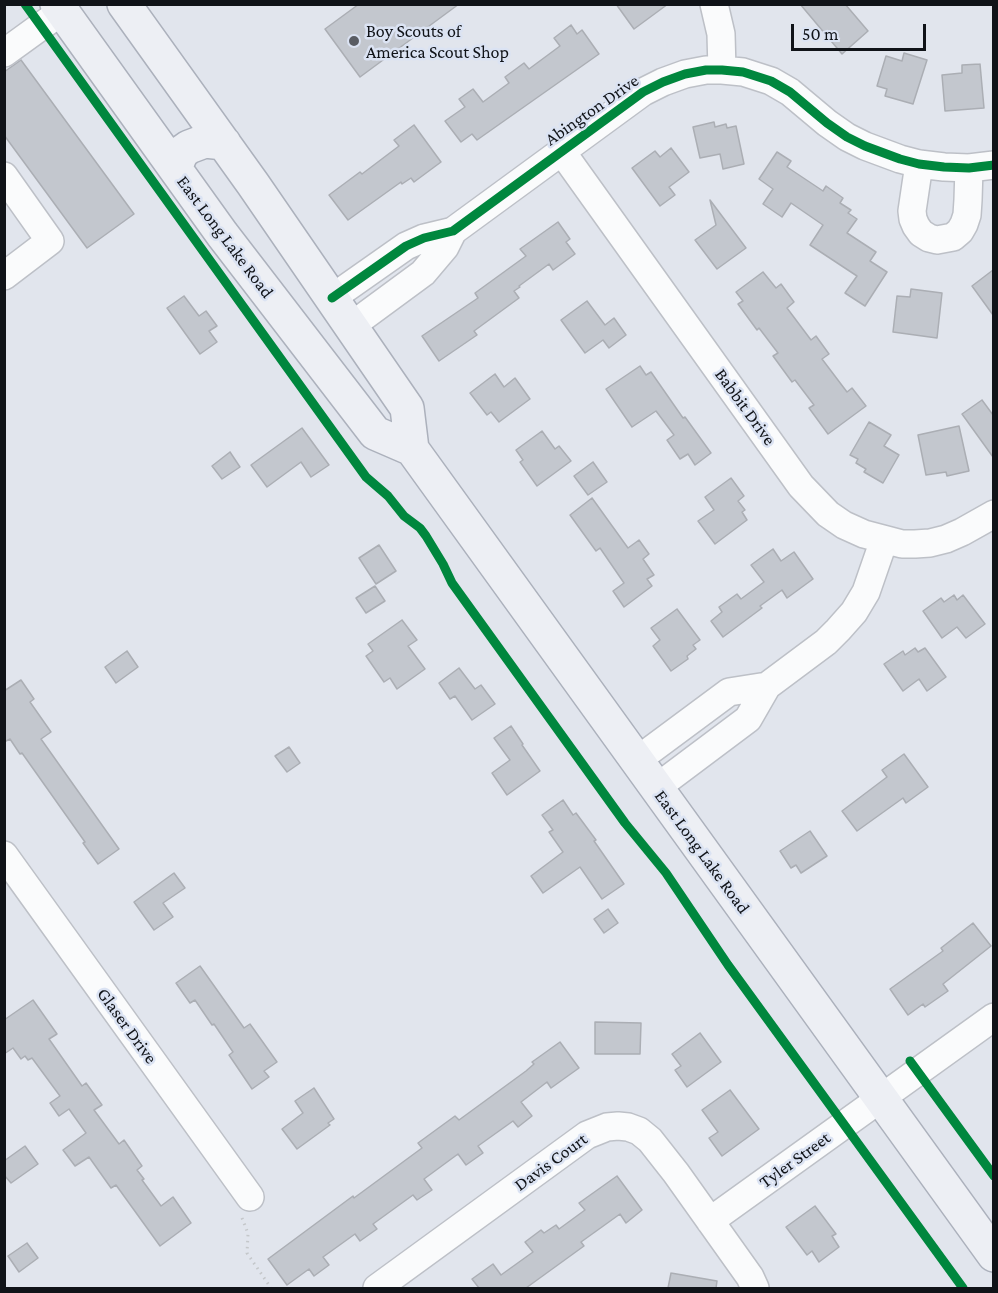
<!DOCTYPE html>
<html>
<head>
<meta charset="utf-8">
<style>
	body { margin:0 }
	#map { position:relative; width:998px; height:1293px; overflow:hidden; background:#e1e5ed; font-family:"Crimson Pro",serif }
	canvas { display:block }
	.frame { position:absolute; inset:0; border:6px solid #101318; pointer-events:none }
	.scale { position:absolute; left:791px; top:24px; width:135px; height:27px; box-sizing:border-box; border:3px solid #101318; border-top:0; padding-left:8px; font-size:18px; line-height:21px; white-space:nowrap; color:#101318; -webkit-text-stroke:4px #dbe3f3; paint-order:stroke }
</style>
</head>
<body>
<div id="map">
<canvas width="998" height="1293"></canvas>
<div class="frame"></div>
<div class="scale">50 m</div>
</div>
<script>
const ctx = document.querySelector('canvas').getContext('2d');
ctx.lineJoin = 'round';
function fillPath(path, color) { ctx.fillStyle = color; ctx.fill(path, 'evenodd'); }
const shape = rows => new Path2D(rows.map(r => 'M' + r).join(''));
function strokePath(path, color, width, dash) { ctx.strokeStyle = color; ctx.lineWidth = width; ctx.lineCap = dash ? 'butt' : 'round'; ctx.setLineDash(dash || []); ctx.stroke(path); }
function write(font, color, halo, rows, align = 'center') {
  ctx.font = font + ' "Crimson Pro",serif'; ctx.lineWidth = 5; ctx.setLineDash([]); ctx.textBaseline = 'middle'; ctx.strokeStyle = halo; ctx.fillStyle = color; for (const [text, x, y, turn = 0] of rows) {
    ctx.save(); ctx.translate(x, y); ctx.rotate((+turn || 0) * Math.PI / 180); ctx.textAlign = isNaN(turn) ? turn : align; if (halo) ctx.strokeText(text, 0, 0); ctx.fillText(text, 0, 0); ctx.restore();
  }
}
const building = shape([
	[359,4,459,4,360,77,325,29,359,4],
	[616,4,668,4,634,29,616,4],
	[800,4,845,4,868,31,842,54,800,4],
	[571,25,577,34,582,30,599,54,477,140,472,134,461,142,445,121,465,107,459,99,473,89,483,102,509,83,505,77,524,63,529,69,560,46,554,38,571,25],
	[904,53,927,60,913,104,885,96,887,89,877,86,886,56,902,61,904,53],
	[21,60,134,214,87,248,4,135,4,72,21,60],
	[980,64,984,108,945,111,942,75,962,73,962,65,980,64],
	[714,122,715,127,726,124,727,128,736,126,744,164,723,169,720,154,700,158,693,127,714,122],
	[414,125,441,162,414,182,411,178,402,184,401,182,348,220,329,195,360,172,362,174,399,146,394,140,414,125],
	[671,148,689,172,669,187,675,195,660,206,632,168,655,151,660,157,671,148],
	[777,152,791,161,787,167,823,191,826,186,843,198,840,203,851,210,848,213,857,219,847,233,876,252,870,261,887,272,865,306,845,293,857,276,810,245,823,225,791,203,782,217,763,204,773,189,759,179,777,152],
	[710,200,746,248,717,269,695,240,716,225,710,200],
	[558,222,570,239,566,242,575,254,553,270,549,264,519,286,520,287,514,291,519,298,474,331,477,335,439,361,422,336,478,298,475,293,526,256,520,249,558,222],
	[993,270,993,315,972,286,993,270],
	[763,272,776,288,781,284,794,302,787,308,811,340,816,336,829,354,822,359,847,392,852,388,866,406,828,434,809,408,814,405,795,380,792,382,773,356,778,353,759,328,757,330,738,304,743,301,736,292,763,272],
	[911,289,942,293,937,338,893,332,897,296,910,297,911,289],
	[184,296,199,316,206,311,217,326,209,331,217,342,200,354,167,308,184,296],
	[587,301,605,325,614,318,626,335,609,348,603,340,585,353,561,320,587,301],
	[640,366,646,375,651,372,683,418,685,417,711,453,695,465,688,454,680,459,667,440,674,435,656,411,632,427,606,389,640,366],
	[495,374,504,387,515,378,530,399,499,422,491,412,487,415,470,393,495,374],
	[982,400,993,415,993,457,962,414,982,400],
	[869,422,891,435,884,446,899,455,883,483,864,472,866,469,856,463,858,459,850,455,869,422],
	[959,426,969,471,947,476,946,472,926,475,918,435,959,426],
	[302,428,329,465,311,477,301,462,267,487,251,465,302,428],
	[542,431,555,449,559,446,571,461,537,486,520,462,523,460,516,450,542,431],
	[230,452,240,467,222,479,212,466,230,452],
	[593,462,607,482,588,495,574,476,593,462],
	[731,478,744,496,738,501,745,510,742,512,747,520,715,544,698,521,714,510,705,497,731,478],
	[592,498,628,548,639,540,649,554,643,559,654,575,647,579,652,586,624,607,613,591,624,583,600,548,596,551,570,515,592,498],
	[379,545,396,571,376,584,359,558,379,545],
	[773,549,781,561,794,552,813,579,787,598,782,590,760,606,762,608,723,637,711,621,722,612,719,607,737,594,741,599,764,582,751,565,773,549],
	[375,586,385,601,366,613,356,598,375,586],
	[954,595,957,600,963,595,985,624,966,638,957,627,942,638,923,611,941,598,944,602,954,595],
	[677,609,700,640,693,645,696,649,687,656,688,659,671,671,653,646,660,640,651,628,677,609],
	[402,620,417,640,408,646,425,669,397,689,390,678,384,682,366,656,373,651,368,644,402,620],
	[915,648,918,652,925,648,946,677,927,691,919,679,903,691,884,664,903,651,905,655,915,648],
	[127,651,138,667,116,683,105,667,127,651],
	[459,668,475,689,481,685,495,704,472,720,455,696,450,699,439,683,459,668],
	[21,680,34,699,30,702,51,732,41,739,119,849,98,864,83,843,85,842,22,753,20,754,10,739,4,742,4,691,21,680],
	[511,726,523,744,522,745,540,771,507,795,492,773,510,760,494,738,511,726],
	[289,747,300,763,287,772,275,756,289,747],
	[904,754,928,787,906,803,903,798,857,831,842,811,887,777,882,770,904,754],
	[563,800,573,815,576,813,596,840,594,841,624,884,602,899,580,867,543,893,531,876,563,852,549,832,553,830,542,815,563,800],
	[810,831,827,856,801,873,796,865,791,868,780,851,810,831],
	[174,873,185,888,163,903,173,917,154,930,134,902,174,873],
	[608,909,618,923,604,933,594,919,608,909],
	[973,923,991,946,943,984,948,991,925,1007,923,1004,908,1015,890,989,943,951,941,948,973,923],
	[200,966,244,1028,250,1024,277,1062,264,1071,269,1077,252,1089,229,1055,233,1052,214,1024,212,1025,195,1000,190,1003,176,983,200,966],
	[33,1000,57,1034,49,1039,82,1086,86,1083,102,1105,94,1110,119,1144,124,1140,142,1166,137,1170,144,1179,142,1180,161,1206,173,1197,191,1223,160,1246,116,1185,111,1188,89,1157,75,1166,63,1150,86,1133,69,1109,59,1116,50,1103,60,1096,32,1058,28,1060,25,1056,21,1059,13,1048,4,1054,4,1020,33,1000],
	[595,1022,641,1023,640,1054,595,1054,595,1022],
	[700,1033,721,1062,687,1087,675,1070,681,1066,672,1054,700,1033],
	[560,1042,579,1068,551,1088,547,1082,521,1102,532,1116,518,1127,513,1121,478,1146,483,1153,466,1165,458,1154,424,1179,432,1190,417,1200,413,1195,373,1224,377,1229,360,1241,355,1234,323,1257,329,1265,314,1276,309,1269,287,1285,268,1259,353,1196,354,1198,422,1148,418,1143,455,1116,459,1120,526,1071,534,1064,532,1062,560,1042],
	[314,1088,334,1119,328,1123,330,1125,297,1149,282,1129,303,1113,295,1101,314,1088],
	[730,1090,759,1129,722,1156,709,1138,718,1132,702,1110,730,1090],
	[25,1146,38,1164,11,1183,4,1175,4,1161,25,1146],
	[617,1176,642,1210,626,1223,620,1214,581,1242,584,1246,526,1288,479,1288,472,1279,493,1264,501,1275,533,1252,525,1242,541,1230,544,1233,556,1225,559,1229,585,1210,579,1203,617,1176],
	[815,1206,836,1234,832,1236,839,1247,819,1262,812,1251,807,1255,786,1227,815,1206],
	[27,1243,38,1258,19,1272,8,1256,27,1243],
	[671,1273,717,1281,716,1288,668,1288,671,1273]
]);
const path = shape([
	[242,1218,246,1228,248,1234,247,1253,271,1288]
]);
const minor = shape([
	[714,4,721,34,722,70],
	[4,53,62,11],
	[562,152,801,486,828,514,844,525,864,534,902,544,915,544,930,543,946,539,962,532,994,514],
	[919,164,912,211,913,219,916,226,921,233,929,238,937,240,953,237,960,231,964,224,967,215,968,200,969,168],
	[4,176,50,241,4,276],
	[332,298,406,246,424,238,453,231,643,92,663,82,685,74,706,70,722,70,743,72,771,81,790,92,827,123,847,137,865,146,900,159,919,164,944,167,969,168,994,165],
	[351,326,423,273,445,247,453,231],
	[636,761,729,692,767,686],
	[656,788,748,719,767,686,826,642,838,630,854,612,866,592,884,540],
	[4,855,250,1197],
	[710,1221,994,1017],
	[377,1288,587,1135,607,1127,618,1126,628,1127,639,1131,650,1140,676,1173,750,1277,755,1288]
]);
const major = shape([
	[57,4,222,234,375,433,412,449],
	[124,4,253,184,407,408,412,449,994,1255],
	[175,168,182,152,189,147,205,141,224,143]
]);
const cycleway = shape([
	[25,4,366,477,388,496,404,516,420,528,426,536,443,564,452,583,625,823,666,873,728,965,963,1288],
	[332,298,406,246,424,238,453,231,643,92,663,82,685,74,706,70,722,70,743,72,771,81,790,92,827,123,847,137,865,146,900,159,919,164,944,167,969,168,994,165],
	[910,1061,994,1176]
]);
const markers = [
	[354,41,6,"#595c63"]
];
const poiNames = [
	["Boy Scouts of",366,31],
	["America Scout Shop",366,52]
];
const streetNames = [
	["Abington Drive",592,110,-35],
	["East Long Lake Road",225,237,53],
	["Babbit Drive",745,407,54],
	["East Long Lake Road",702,852,54],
	["Glaser Drive",127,1026,54],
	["Tyler Street",795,1160,-36],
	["Davis Court",551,1162,-36]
];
fillPath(building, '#c3c7ce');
strokePath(building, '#abaeb4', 1.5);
strokePath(minor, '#bdc0c7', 30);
strokePath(major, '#acb1bc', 36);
strokePath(path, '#c4c7ca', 3, [1.5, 4.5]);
strokePath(minor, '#fafbfc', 27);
strokePath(major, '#edeff4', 33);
strokePath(cycleway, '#00873e', 9);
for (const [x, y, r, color] of markers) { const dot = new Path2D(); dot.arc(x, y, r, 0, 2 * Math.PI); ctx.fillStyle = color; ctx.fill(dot); strokePath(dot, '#dbe3f3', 2); }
write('18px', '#101318', '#dbe3f3', poiNames, 'left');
write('18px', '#101318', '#dbe3f3', streetNames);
</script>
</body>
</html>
